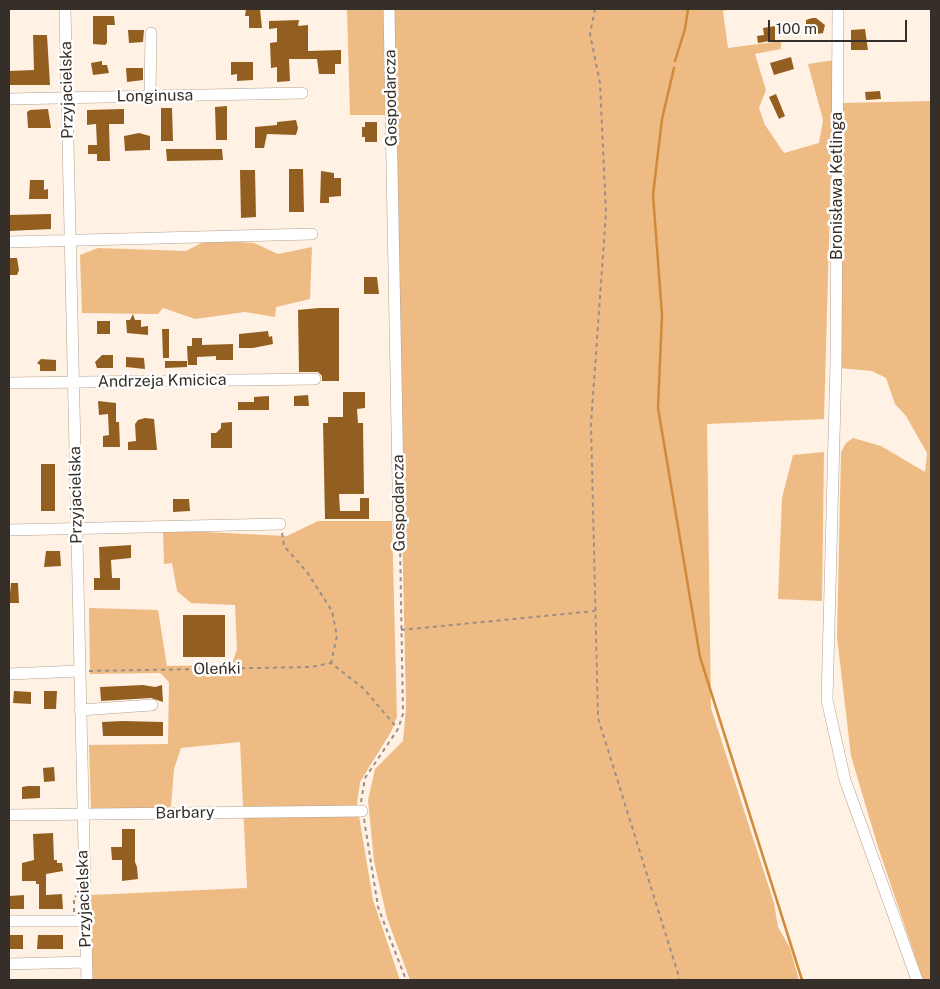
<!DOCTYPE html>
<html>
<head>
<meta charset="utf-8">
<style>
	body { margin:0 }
	#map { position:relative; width:940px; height:989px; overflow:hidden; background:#fff1e3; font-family:"Public Sans",sans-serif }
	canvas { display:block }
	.frame { position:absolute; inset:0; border:10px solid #362f29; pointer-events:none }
	.scale { position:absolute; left:768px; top:20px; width:139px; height:22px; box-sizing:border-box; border:2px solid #362f29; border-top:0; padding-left:6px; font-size:15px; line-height:18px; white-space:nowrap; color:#362f29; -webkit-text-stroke:4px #fff; paint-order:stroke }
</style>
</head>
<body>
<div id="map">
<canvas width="940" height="989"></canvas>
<div class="frame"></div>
<div class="scale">100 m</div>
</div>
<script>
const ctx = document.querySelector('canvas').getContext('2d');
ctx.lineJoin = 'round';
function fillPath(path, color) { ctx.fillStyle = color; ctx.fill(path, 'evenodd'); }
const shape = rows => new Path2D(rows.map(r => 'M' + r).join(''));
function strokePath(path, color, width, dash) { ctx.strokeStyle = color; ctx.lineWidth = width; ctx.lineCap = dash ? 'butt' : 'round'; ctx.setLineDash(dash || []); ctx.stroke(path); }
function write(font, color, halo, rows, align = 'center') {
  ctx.font = font + ' "Public Sans",sans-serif'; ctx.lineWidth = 5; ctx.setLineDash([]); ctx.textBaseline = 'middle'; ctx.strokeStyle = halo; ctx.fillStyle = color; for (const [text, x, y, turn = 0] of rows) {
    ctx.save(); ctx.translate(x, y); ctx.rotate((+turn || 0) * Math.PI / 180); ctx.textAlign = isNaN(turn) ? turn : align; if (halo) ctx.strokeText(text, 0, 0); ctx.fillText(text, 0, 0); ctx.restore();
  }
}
const green = shape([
	[347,9,385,9,385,115,350,115],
	[391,9,731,9,723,11,728,48,781,41,781,49,755,54,766,90,759,108,765,125,784,153,819,143,823,120,808,64,834,60,824,419,707,424,711,708,774,903,778,927,790,948,799,980,410,980,387,918,374,861,368,800,375,769,403,741,406,708],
	[931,101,931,980,923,980,878,847,851,756,837,637,841,452,846,443,853,438,881,446,925,472,927,453,906,416,895,404,886,378,872,371,839,368,842,103],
	[207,240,254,243,278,254,312,247,310,299,276,307,275,317,245,312,195,319,163,308,158,314,82,313,80,255,98,248,186,251],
	[824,452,822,601,778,599,782,498,793,455],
	[318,521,392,521,397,717,391,732,360,782,357,804,373,900,400,980,92,980,91,895,247,888,240,742,181,748,174,769,171,807,91,811,89,745,168,744,169,682,160,673,90,674,89,608,158,610,167,666,232,665,237,649,235,605,191,603,177,591,172,563,164,564,163,530,287,536]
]);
const stream = shape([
	[675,61,685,29,688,9],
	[674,68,662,119,653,195,662,315,658,408,700,657,802,980]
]);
const building = shape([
	[246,9,260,9,262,28,249,28,249,16,245,16],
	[93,16,114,16,115,25,107,25,107,43,105,45,93,44],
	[812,18,816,18,825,25,823,33,812,35,806,33,806,20],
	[299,20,298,26,308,25,308,51,341,50,341,64,335,64,335,74,319,74,317,59,289,59,290,81,277,82,277,67,271,68,270,43,277,42,277,28,269,29,269,21],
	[775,26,775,40,758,43,757,36,764,35,763,28],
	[865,29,868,50,851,50,851,30],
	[128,30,144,30,143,42,129,43],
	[33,35,47,35,50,85,9,85,9,71,34,70],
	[791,57,794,69,774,75,770,63],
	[102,61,102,65,107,65,109,73,93,75,91,63],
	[231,62,253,62,253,80,237,81,237,74,231,75],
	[126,68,143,68,143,80,127,82],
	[880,91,881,99,866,100,865,92],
	[776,94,785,116,779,119,769,97],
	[227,106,227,140,216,140,215,107],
	[161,108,172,108,173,141,161,141],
	[48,109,51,128,28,128,27,112,30,110],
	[124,109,124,124,109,124,110,161,97,161,97,154,88,154,88,145,97,145,96,124,87,125,87,110],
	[296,120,298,128,296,135,267,134,264,148,255,148,255,127,277,125,277,122],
	[365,122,377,122,377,142,365,142,365,137,362,137,362,127,365,127],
	[139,133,150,136,150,150,125,151,124,136],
	[166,149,222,149,223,160,167,161],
	[289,169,303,169,304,212,289,212],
	[240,170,255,170,256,217,241,218],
	[321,171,334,173,334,178,341,178,341,196,329,197,329,203,320,203],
	[30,180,44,180,44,190,48,189,48,199,29,199],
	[51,214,51,229,9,231,9,215],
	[9,258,17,258,19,270,17,275,9,275],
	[364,277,377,277,379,294,364,294],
	[319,308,339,308,339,381,322,381,322,376,318,372,299,372,298,310],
	[133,314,135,320,141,320,141,327,148,326,148,335,127,333,126,320,130,320],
	[97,321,110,321,110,334,97,334],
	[162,329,169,329,169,358,163,358],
	[268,331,269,337,272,336,273,344,253,348,239,348,239,334],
	[192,338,202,338,202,345,233,344,233,360,216,360,216,356,197,357,197,365,188,365,187,346,192,346],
	[102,355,113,355,113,368,97,368,95,362],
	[126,357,144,358,145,369,126,367],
	[41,359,56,360,56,371,40,371,40,365,37,363],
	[165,361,187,361,187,367,165,368],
	[343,392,365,392,365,408,357,409,358,423,363,423,364,494,339,494,340,511,360,511,360,498,369,498,369,519,325,519,323,423,328,423,328,417,343,417],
	[308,395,309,406,294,406,294,396],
	[269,396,269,410,238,410,238,402,254,402,254,397],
	[98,401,116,403,116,422,119,422,120,447,103,447,103,436,109,435,108,414,99,415],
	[145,418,154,419,157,450,128,450,128,442,136,441,135,424,138,420],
	[232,422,232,448,211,448,211,433,216,433,221,428,221,423],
	[41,464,55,464,55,511,41,511],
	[173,499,189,499,190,511,173,512],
	[131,545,131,558,111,560,112,578,120,578,120,590,94,590,94,578,100,578,99,547],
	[46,551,60,551,61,566,44,567],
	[11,583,18,583,19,603,9,603],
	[183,615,225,615,225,657,183,657],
	[143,685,155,687,162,685,163,702,151,698,101,701,100,687],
	[14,691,31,692,31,704,13,703],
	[44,691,57,691,56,709,44,709],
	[122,721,163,722,163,736,103,736,102,722],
	[54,767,55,781,44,782,43,768],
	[28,786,40,786,40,798,22,799,22,787],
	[122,829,135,829,135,862,137,867,138,879,122,881,122,860,112,860,111,847,122,847],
	[53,833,54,860,57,860,57,863,62,863,63,871,46,874,46,895,62,894,63,909,39,909,39,884,36,884,36,881,22,881,22,863,34,860,33,834],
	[24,895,24,909,9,909,9,896],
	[9,935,23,935,23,949,9,949],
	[38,935,63,935,63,949,37,949]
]);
const path = shape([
	[595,9,590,34,600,83,606,213,591,424,598,718,680,980],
	[282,533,284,546,307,572,332,611,337,636,331,663],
	[401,630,595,611],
	[89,671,311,667,331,663,363,688,398,729],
	[361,802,365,778,398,729,403,714,400,543],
	[364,819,378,907,406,980],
	[74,912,74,897,76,896]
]);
const minor = shape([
	[65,9,87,980],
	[389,9,399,533],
	[838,9,836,363,827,700,845,780,917,980],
	[150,96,151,33],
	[9,99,302,93],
	[9,242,312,234],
	[9,383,315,379],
	[9,530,280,524],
	[9,674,79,671],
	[80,710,152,705],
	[9,815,362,811],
	[9,921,84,921],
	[9,964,86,962]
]);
const streetNames = [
	["Przyjacielska",67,90,-91],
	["Longinusa",155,96,-1],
	["Gospodarcza",391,98,-91],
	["Bronisława Ketlinga",837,186,-90],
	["Andrzeja Kmicica",162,381,-1],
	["Przyjacielska",76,495,-91],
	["Gospodarcza",399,503,-91],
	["Oleńki",217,669,-1],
	["Barbary",185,813,-1],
	["Przyjacielska",84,899,-92]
];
fillPath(green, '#eebb85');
strokePath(stream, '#cf8b3a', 2.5);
fillPath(building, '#935f21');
strokePath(minor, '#b3a292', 12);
strokePath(path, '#9a8f85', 2, [4, 4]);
strokePath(minor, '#fff', 11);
write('16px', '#362f29', '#fff', streetNames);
</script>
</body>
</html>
